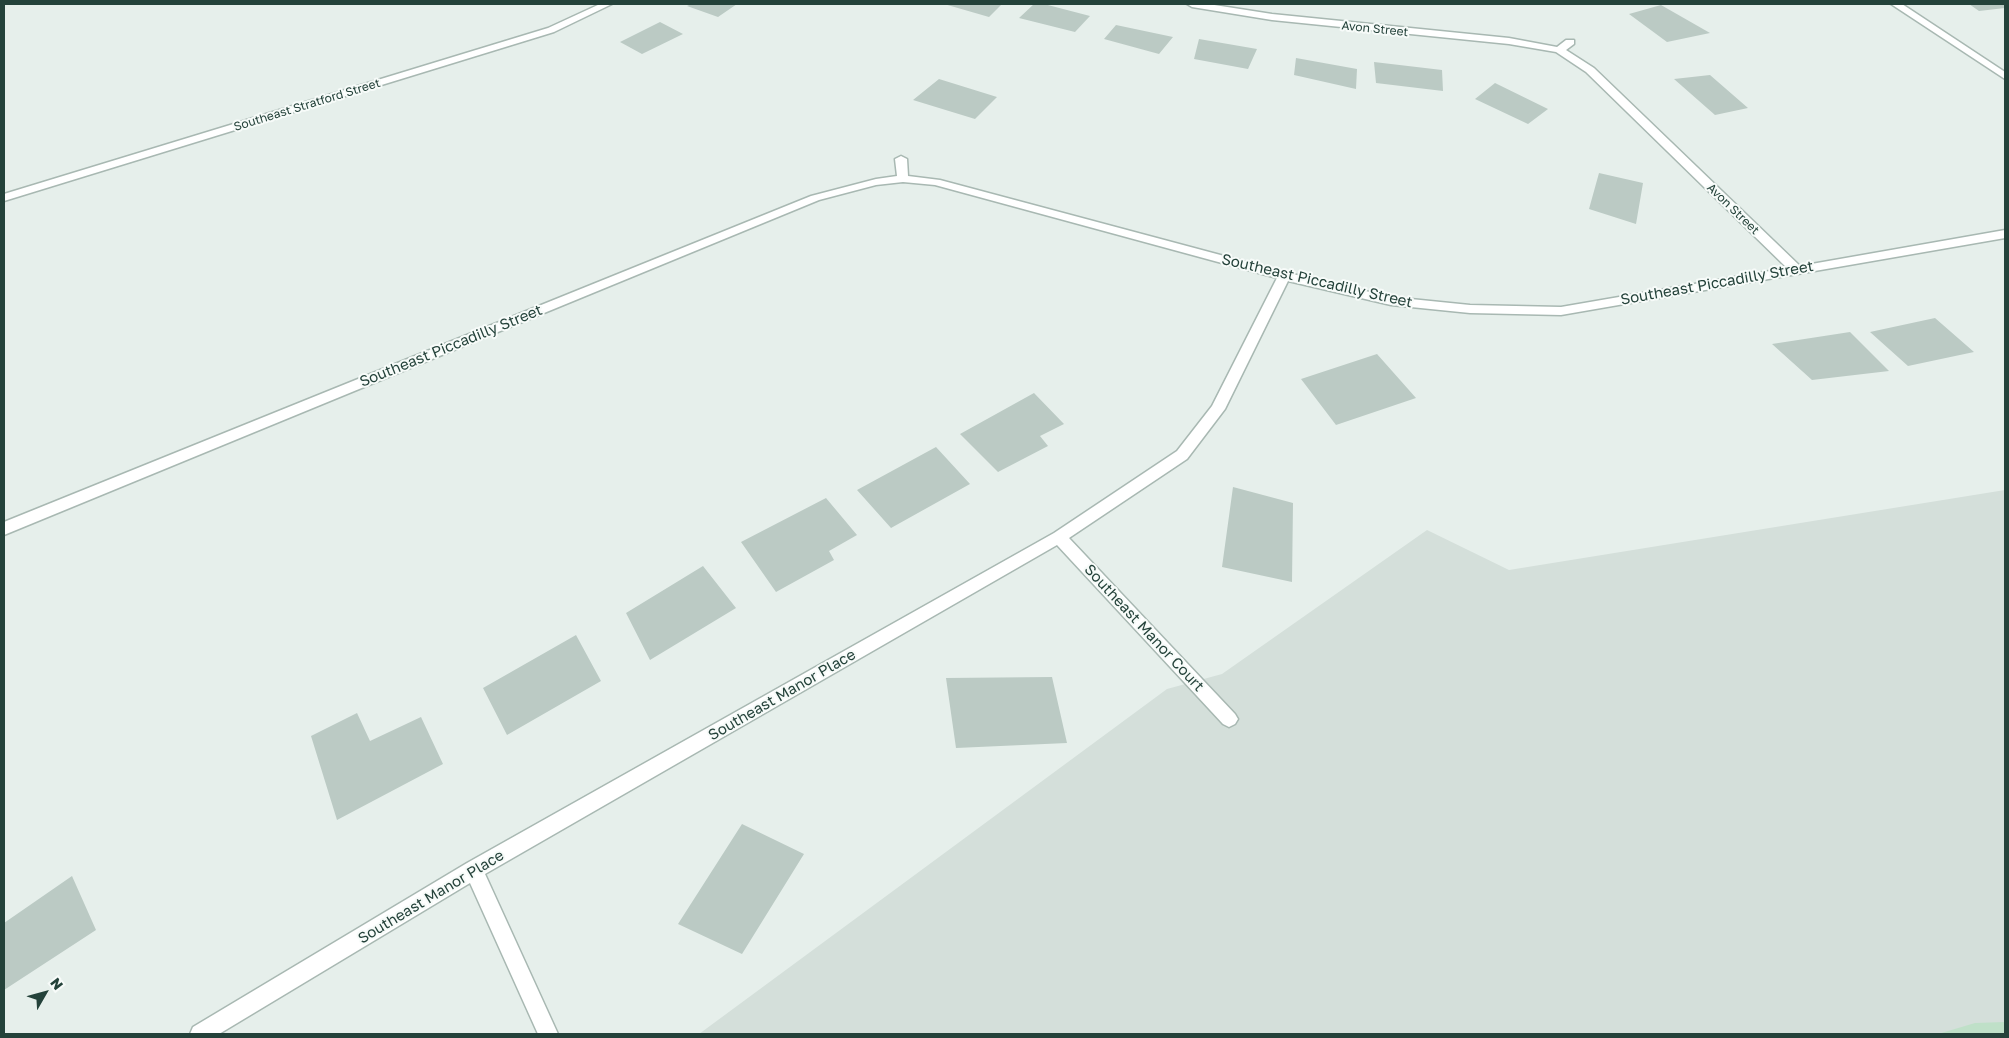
<!DOCTYPE html>
<html>
<head>
<meta charset="utf-8">
<style>
	body { margin:0 }
	#map { position:relative; width:2009px; height:1038px; overflow:hidden; background:#e6efeb; font-family:"Golos Text",sans-serif }
	canvas { display:block }
	.frame { position:absolute; inset:0; border:5px solid #24423a; pointer-events:none }
	.north { position:absolute; left:20px; top:968px; width:50px; height:50px; -webkit-text-stroke:4px #f7fbf9; paint-order:stroke; rotate:52deg; font-size:14px; font-weight:700; line-height:20px; text-align:center; color:#24423a }
	.north::after { content:''; display:block; margin:auto; width:18px; height:22px; background:#24423a; clip-path:polygon(50% 0,100% 100%,50% 72%,0 100%) }
</style>
</head>
<body>
<div id="map">
<canvas width="2009" height="1038"></canvas>
<div class="frame"></div>
<div class="north">N</div>
</div>
<script>
const ctx = document.querySelector('canvas').getContext('2d');
ctx.lineJoin = 'round';
function fillPath(path, color) { ctx.fillStyle = color; ctx.fill(path, 'evenodd'); }
const shape = rows => new Path2D(rows.map(r => 'M' + r).join(''));
function strokePath(path, color, width, dash) { ctx.strokeStyle = color; ctx.lineWidth = width; ctx.lineCap = dash ? 'butt' : 'round'; ctx.setLineDash(dash || []); ctx.stroke(path); }
function write(font, color, halo, rows, align = 'center') {
  ctx.font = font + ' "Golos Text",sans-serif'; ctx.lineWidth = 4; ctx.setLineDash([]); ctx.textBaseline = 'middle'; ctx.strokeStyle = halo; ctx.fillStyle = color; for (const [text, x, y, turn = 0] of rows) {
    ctx.save(); ctx.translate(x, y); ctx.rotate((+turn || 0) * Math.PI / 180); ctx.textAlign = isNaN(turn) ? turn : align; if (halo) ctx.strokeText(text, 0, 0); ctx.fillText(text, 0, 0); ctx.restore();
  }
}
const built = shape([
	[2005,490,2005,1034,699,1034,1167,689,1222,674,1427,530,1509,570]
]);
const green = shape([
	[2005,1022,2005,1034,1938,1034,1975,1023]
]);
const building = shape([
	[691,4,737,4,718,17,687,6],
	[944,4,1002,4,989,17],
	[1034,4,1044,4,1090,16,1075,32,1019,18],
	[1969,4,2005,4,2005,8,1979,11],
	[1661,5,1710,33,1667,42,1629,14],
	[660,22,683,34,642,54,620,42],
	[1116,25,1173,37,1159,54,1104,39],
	[1199,39,1257,49,1248,69,1194,59],
	[1296,58,1357,69,1356,89,1294,75],
	[1374,62,1442,70,1443,91,1376,83],
	[1710,75,1748,108,1715,115,1674,79],
	[939,79,997,97,975,119,913,100],
	[1495,83,1548,109,1528,124,1475,99],
	[1599,173,1643,183,1636,224,1589,209],
	[1935,318,1974,352,1908,366,1870,332],
	[1850,332,1889,371,1812,380,1772,344],
	[1377,354,1416,398,1336,425,1301,379],
	[1034,393,1064,424,1040,436,1048,446,998,472,960,434],
	[936,447,970,484,891,528,857,490],
	[1233,487,1293,503,1292,582,1222,567],
	[826,498,857,535,829,551,834,560,776,592,741,542],
	[703,566,736,608,650,660,626,613],
	[576,635,601,681,507,735,483,688],
	[1052,677,1067,743,956,748,946,678],
	[357,713,370,741,421,717,443,764,337,820,311,736],
	[742,824,804,854,742,954,678,924],
	[72,876,96,930,4,990,4,923]
]);
const minor = shape([
	[600,4,612,4,554,32,4,201,4,194,548,28,600,4],
	[1187,4,1208,4,1272,14,1509,38,1557,47,1566,40,1574,40,1574,44,1566,50,1594,68,1800,266,2005,230,2005,238,1561,315,1470,313,1391,305,1288,281,1225,409,1187,459,1069,538,1235,714,1238,719,1235,724,1229,727,1223,724,1057,545,485,874,558,1034,538,1034,470,883,219,1034,190,1034,193,1027,467,863,1054,533,1177,451,1212,406,1277,278,935,185,903,182,876,185,819,200,4,535,4,522,811,196,876,179,897,176,895,159,901,156,907,159,908,176,940,180,1284,272,1391,297,1470,305,1561,307,1787,268,1586,72,1556,52,1509,44,1272,20,1192,7,1187,4],
	[1891,4,1902,4,2005,72,2005,79,1891,4]
]);
const farStreetnames = [
	["Avon Street",1375,29,6],
	["Southeast Stratford Street",307,105,-17],
	["Avon Street",1733,209,44]
];
const streetNames = [
	["Southeast Piccadilly Street",1317,281,13],
	["Southeast Piccadilly Street",1717,283,-10],
	["Southeast Piccadilly Street",451,346,-22],
	["Southeast Manor Court",1144,628,47],
	["Southeast Manor Place",782,695,-30],
	["Southeast Manor Place",431,897,-31]
];
fillPath(built, '#d4dfda');
fillPath(green, '#bfe0c8');
fillPath(building, '#bbcac4');
strokePath(minor, '#a8b8b2', 3);
fillPath(minor, '#fff');
write('12px', '#24423a', '#f7fbf9', farStreetnames);
write('15px', '#24423a', '#f7fbf9', streetNames);
</script>
</body>
</html>
